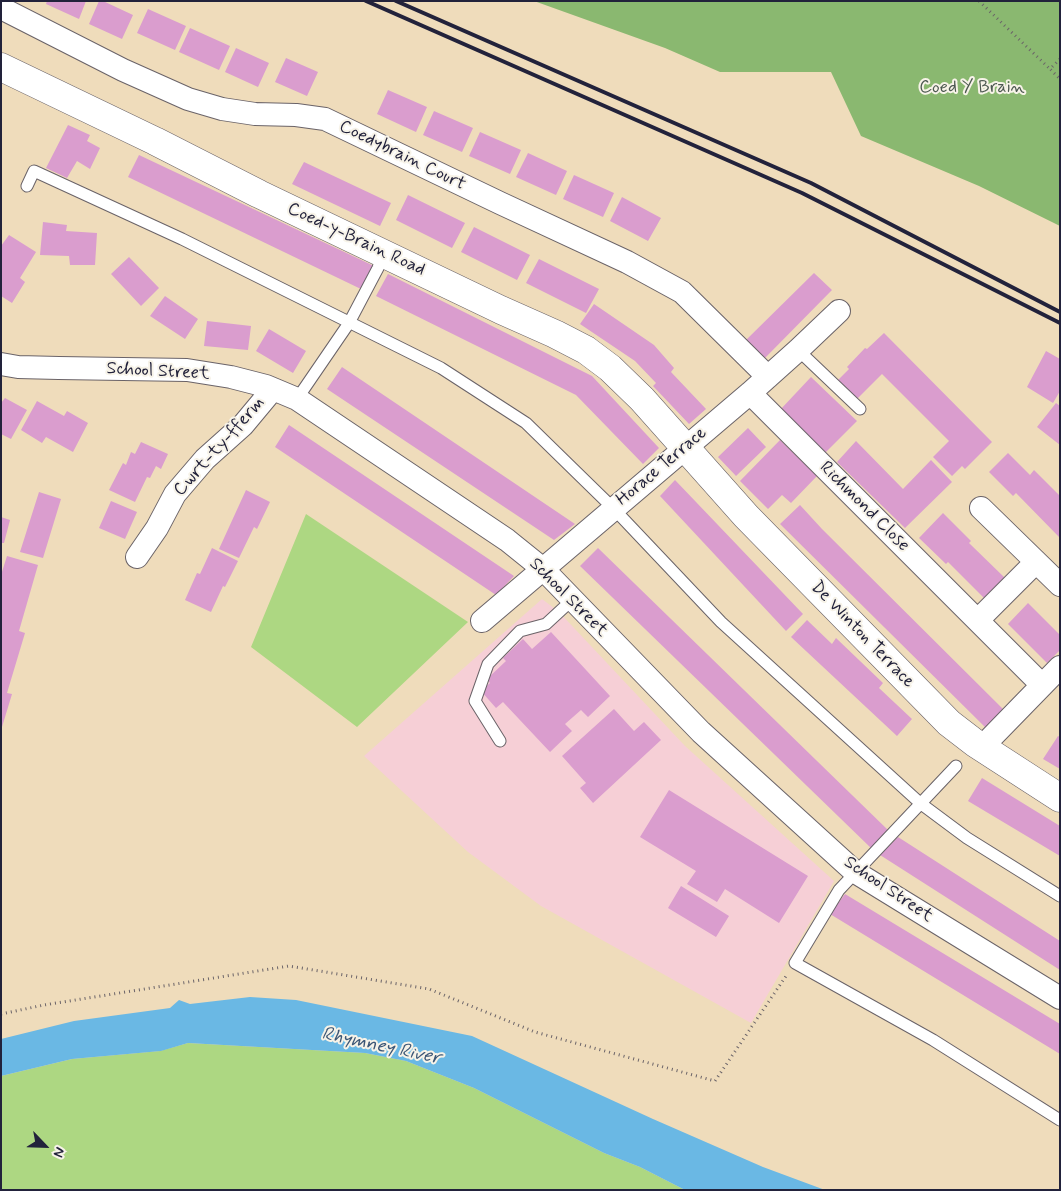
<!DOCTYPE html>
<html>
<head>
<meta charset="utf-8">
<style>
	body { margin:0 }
	#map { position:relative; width:1061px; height:1191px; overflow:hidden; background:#efdcbb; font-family:Mynerve,sans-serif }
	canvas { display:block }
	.frame { position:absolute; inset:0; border:2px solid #22223b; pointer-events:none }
	.north { position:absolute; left:20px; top:1121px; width:50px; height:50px; -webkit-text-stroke:4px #f7f3e8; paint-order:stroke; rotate:114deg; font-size:14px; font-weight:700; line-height:20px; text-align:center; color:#22223b }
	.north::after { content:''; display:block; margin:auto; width:18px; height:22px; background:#22223b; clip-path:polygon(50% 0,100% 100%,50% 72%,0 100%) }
</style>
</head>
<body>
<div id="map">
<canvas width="1061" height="1191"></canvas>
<div class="frame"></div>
<div class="north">N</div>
</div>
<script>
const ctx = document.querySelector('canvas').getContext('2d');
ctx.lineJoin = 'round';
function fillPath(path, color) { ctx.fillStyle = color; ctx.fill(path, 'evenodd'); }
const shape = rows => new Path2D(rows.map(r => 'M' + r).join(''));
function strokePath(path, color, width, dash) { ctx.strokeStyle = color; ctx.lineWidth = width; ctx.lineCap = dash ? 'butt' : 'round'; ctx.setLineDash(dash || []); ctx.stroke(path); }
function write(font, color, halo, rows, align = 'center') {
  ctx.font = font + ' Mynerve,sans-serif'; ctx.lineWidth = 4; ctx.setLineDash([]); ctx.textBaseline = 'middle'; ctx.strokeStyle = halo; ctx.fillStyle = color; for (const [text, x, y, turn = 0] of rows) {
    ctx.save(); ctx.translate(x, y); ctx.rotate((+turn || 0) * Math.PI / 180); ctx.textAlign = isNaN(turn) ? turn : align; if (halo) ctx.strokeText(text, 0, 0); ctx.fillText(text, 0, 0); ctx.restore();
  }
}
const built = shape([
	[542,599,559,612,685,746,834,881,751,1023,541,906,468,852,364,756]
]);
const green = shape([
	[306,514,468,622,357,727,251,647],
	[188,1043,365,1053,406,1061,474,1088,604,1153,640,1167,685,1190,1,1190,1,1076,72,1059,160,1051]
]);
const forest = shape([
	[534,1,1060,1,1060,226,979,186,861,136,831,72,720,72,665,48]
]);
const water = shape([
	[250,997,296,1000,472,1036,653,1119,763,1167,825,1190,685,1190,640,1167,604,1153,474,1088,406,1061,365,1053,188,1043,161,1051,72,1059,1,1076,1,1039,74,1021,170,1008,179,1000,190,1004]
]);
const building = shape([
	[47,1,86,1,79,19,46,4],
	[99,1,103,1,133,15,122,39,89,24],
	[148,9,186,26,175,50,137,33],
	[190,28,230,46,219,70,179,52],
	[236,48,269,63,258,87,225,72],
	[286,58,318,72,307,96,275,82],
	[388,90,427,107,416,132,377,114],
	[434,111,473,128,462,152,423,135],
	[68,125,90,135,87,141,100,148,90,169,77,161,67,178,46,168],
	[480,132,521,150,510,174,469,156],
	[528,153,567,171,556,195,516,177],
	[139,155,374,266,363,290,128,177],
	[304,162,391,203,380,226,292,184],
	[574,175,614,193,603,217,563,199],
	[408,195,465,223,452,248,396,220],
	[622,197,661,218,648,241,610,221],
	[43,222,67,225,66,231,97,233,95,265,70,265,69,256,40,255],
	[474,227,530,255,517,280,461,252],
	[9,235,36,252,20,278,25,282,12,303,1,296,1,246],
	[129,257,159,288,141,306,111,274],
	[539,259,599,289,586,313,526,283],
	[814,273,832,290,764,359,745,341],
	[388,274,592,376,659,448,643,464,576,395,376,296],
	[165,296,198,319,185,339,150,316],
	[594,304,654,345,674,368,671,372,706,409,689,424,653,386,656,383,635,361,580,324],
	[207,321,251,326,248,350,204,346],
	[269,329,306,351,293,373,256,351],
	[884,333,992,442,965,469,962,466,952,476,933,457,949,441,882,374,857,399,838,380,849,369,847,367,865,348,867,349],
	[1046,351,1060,359,1060,391,1053,403,1027,387],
	[342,367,575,524,554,540,327,389],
	[811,377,857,421,825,453,780,410],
	[5,398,27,410,11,439,1,434,1,403],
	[37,401,64,416,67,411,88,423,73,452,46,437,42,443,21,430],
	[1056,403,1060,406,1060,445,1037,427],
	[289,425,514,576,496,595,275,447],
	[748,428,766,447,736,476,718,457],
	[780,440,817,476,791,503,782,495,768,509,740,481],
	[856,441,903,489,931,460,952,482,905,528,837,462],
	[141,442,168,454,161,469,156,466,150,478,147,477,135,502,109,490,123,463,126,465,131,452,135,454],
	[1008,453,1030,475,1034,470,1060,496,1060,538,1016,493,1013,496,989,472],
	[675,480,803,614,786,631,660,496],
	[246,490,270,502,257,529,254,527,239,558,219,549],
	[39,492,61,499,43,558,20,552],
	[111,501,137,512,125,539,99,528],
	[800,505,822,529,1006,712,989,731,780,524],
	[943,513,971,541,969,543,1005,578,984,598,948,562,946,564,919,538],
	[1,517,10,520,4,543,1,543],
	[212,548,238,561,225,587,223,586,211,612,185,600,197,573,200,574],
	[598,548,889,831,872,849,580,566],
	[7,556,38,565,19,631,25,633,7,693,12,694,2,727,1,575],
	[1028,603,1060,635,1060,650,1047,663,1008,624],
	[807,620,832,644,836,638,883,683,879,688,912,719,897,736,791,637],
	[551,632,610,696,588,717,581,710,565,724,572,731,550,752,503,702,496,708,481,691,490,683,487,679,506,661,503,658,523,639,532,649],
	[614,709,634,731,644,722,661,740,593,803,580,788,586,783,562,756],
	[1058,736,1060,737,1060,769,1043,759],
	[982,778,1060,826,1060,856,968,801],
	[669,790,808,876,779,923,725,889,717,902,687,884,696,871,640,837],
	[898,837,1060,941,1060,970,880,855],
	[681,886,729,916,716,937,668,908],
	[845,894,1060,1024,1060,1054,830,914]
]);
const path = shape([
	[979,1,1050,69],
	[1060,59,1050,69,1060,79],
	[1,1014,44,1005,289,966,429,989,535,1032,715,1081,786,976]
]);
const service = shape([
	[27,186,34,171,182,239,441,368,526,423,613,508,721,622,920,803,967,838,1060,896],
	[798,350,860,409],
	[297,399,349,323,378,268,384,252],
	[500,741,475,701,488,664,520,631,546,624,572,600],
	[956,766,839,890,795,963,933,1040,1060,1120]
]);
const minor = shape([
	[1,8,123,70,188,99,222,109,255,114,296,115,325,119,500,203,627,262,682,292,768,377],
	[1,364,18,367,59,368,187,370,231,377,266,386,297,399,507,540,543,569,701,732,855,872,1060,998],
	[750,393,1042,685],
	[981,508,1060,585],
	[137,557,157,528,175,494,205,459,243,425,273,389],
	[978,620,1036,562],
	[482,621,750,393,798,350,839,311],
	[982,747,1060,667]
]);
const tertiary = shape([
	[1,67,155,141,259,194,501,310,555,334,586,350,610,368,642,399,746,516,949,723,975,743,1060,798]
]);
const rail = shape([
	[366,1,802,193,1060,323],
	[396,1,811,183,1060,312]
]);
const parkNames = [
	["Coed Y Brain",972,88]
];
const streetNames = [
	["Coedybrain Court",402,156,26],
	["Coed-y-Brain Road",356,240,25],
	["School Street",158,372,3],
	["Cwrt-ty-fferm",220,447,-48],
	["Horace Terrace",662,467,-40],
	["Richmond Close",864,507,45],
	["School Street",568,598,45],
	["De Winton Terrace",862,635,46],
	["School Street",888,890,34]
];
const waterNames = [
	["Rhymney River",381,1047,12]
];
fillPath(built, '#f6cfd6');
fillPath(green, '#add782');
fillPath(forest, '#8ab870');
fillPath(water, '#6ab8e4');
fillPath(building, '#da9dce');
strokePath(service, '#6a6368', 13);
strokePath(minor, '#6a6368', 24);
strokePath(tertiary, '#6a6368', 29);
strokePath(path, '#6a6368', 3, [1, 4]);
strokePath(service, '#fff', 11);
strokePath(minor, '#fff', 22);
strokePath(tertiary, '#fff', 28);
strokePath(rail, '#22223b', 4);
write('18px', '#4c5850', '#f7f3e8', parkNames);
write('18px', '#22223b', '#f7f3e8', streetNames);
write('italic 19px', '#3b5676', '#f7f3e8', waterNames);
</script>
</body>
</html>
